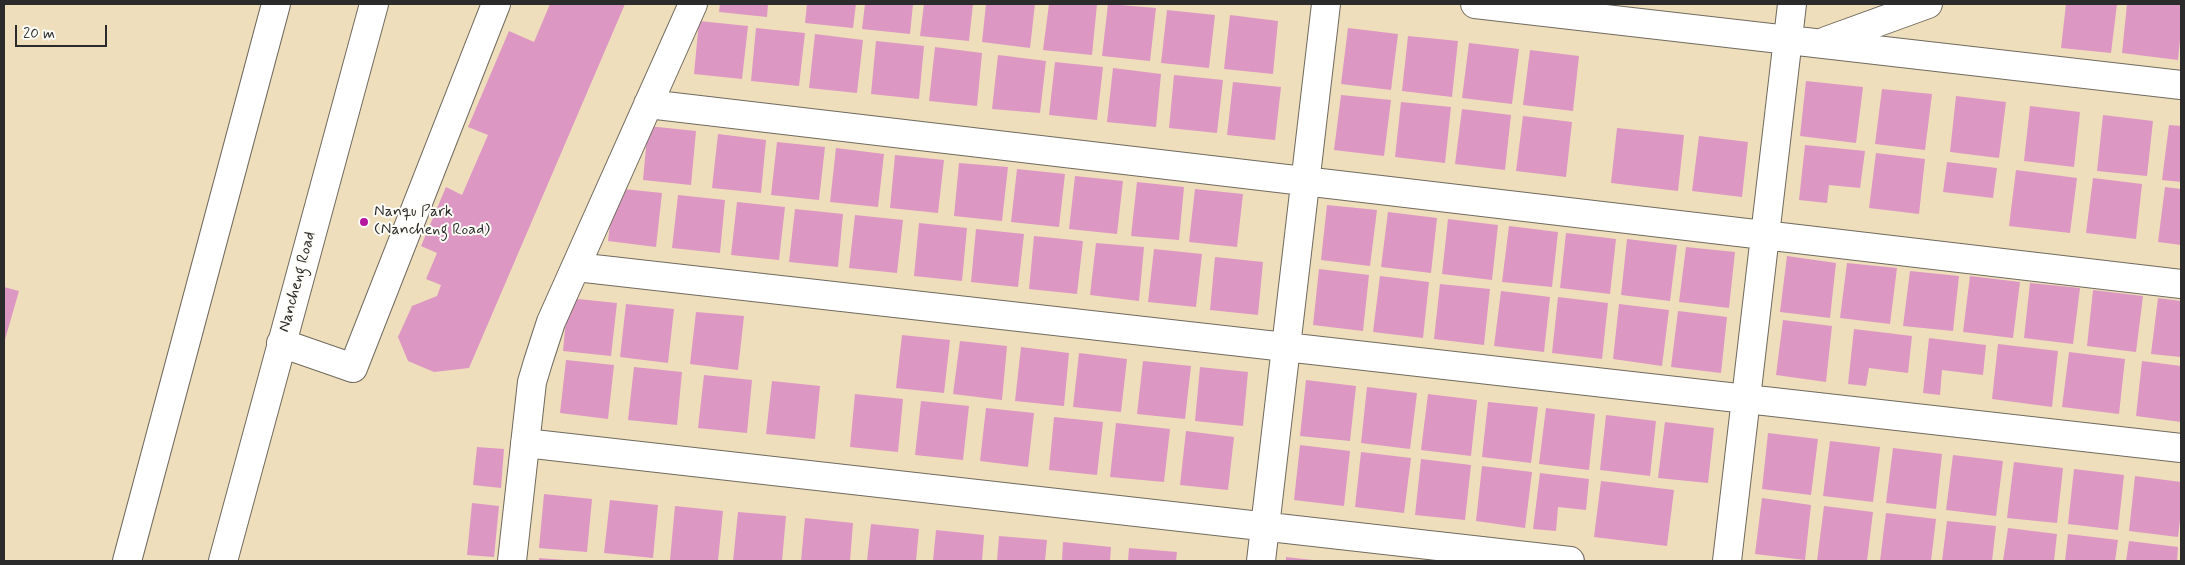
<!DOCTYPE html>
<html>
<head>
<meta charset="utf-8">
<style>
	body { margin:0 }
	#map { position:relative; width:2185px; height:565px; overflow:hidden; background:#efdebc; font-family:Mynerve,sans-serif }
	canvas { display:block }
	.frame { position:absolute; inset:0; border:5px solid #2b2b2b; pointer-events:none }
	.scale { position:absolute; left:15px; top:25px; width:92px; height:22px; box-sizing:border-box; border:2px solid #2b2b2b; border-top:0; padding-left:6px; font-size:15px; line-height:18px; white-space:nowrap; color:#2b2b2b; -webkit-text-stroke:4px #fdfcf7; paint-order:stroke }
</style>
</head>
<body>
<div id="map">
<canvas width="2185" height="565"></canvas>
<div class="frame"></div>
<div class="scale">20 m</div>
</div>
<script>
const ctx = document.querySelector('canvas').getContext('2d');
ctx.lineJoin = 'round';
function fillPath(path, color) { ctx.fillStyle = color; ctx.fill(path, 'evenodd'); }
const shape = rows => new Path2D(rows.map(r => 'M' + r).join(''));
function strokePath(path, color, width, dash) { ctx.strokeStyle = color; ctx.lineWidth = width; ctx.lineCap = dash ? 'butt' : 'round'; ctx.setLineDash(dash || []); ctx.stroke(path); }
function write(font, color, halo, rows, align = 'center') {
  ctx.font = font + ' Mynerve,sans-serif'; ctx.lineWidth = 4; ctx.setLineDash([]); ctx.textBaseline = 'middle'; ctx.strokeStyle = halo; ctx.fillStyle = color; for (const [text, x, y, turn = 0] of rows) {
    ctx.save(); ctx.translate(x, y); ctx.rotate((+turn || 0) * Math.PI / 180); ctx.textAlign = isNaN(turn) ? turn : align; if (halo) ctx.strokeText(text, 0, 0); ctx.fillText(text, 0, 0); ctx.restore();
  }
}
const building = shape([
	[550,4,625,4,469,368,434,372,408,361,398,337,412,306,437,296,441,285,426,279,437,253,421,246,446,187,462,195,488,135,468,127,509,31,534,42],
	[720,4,768,4,767,17,719,12],
	[807,4,856,4,853,28,805,23],
	[865,4,913,4,910,34,862,29],
	[924,4,973,4,969,41,920,36],
	[986,4,1035,4,1030,48,982,42],
	[1049,4,1097,4,1092,55,1043,50],
	[1108,4,1156,8,1150,61,1102,56],
	[2066,4,2117,4,2111,53,2061,48],
	[2127,4,2181,4,2181,30,2178,60,2122,53],
	[1167,10,1215,15,1209,68,1161,63],
	[1230,15,1278,21,1273,74,1224,69],
	[699,21,748,26,742,79,694,74],
	[756,28,805,33,799,86,751,81],
	[1348,28,1398,34,1391,90,1341,84],
	[815,34,863,40,857,93,809,88],
	[1408,36,1458,41,1452,97,1402,91],
	[876,41,924,46,919,99,871,94],
	[1469,43,1519,49,1512,104,1462,98],
	[935,47,982,53,977,106,929,101],
	[1530,50,1579,56,1573,111,1523,105],
	[998,55,1046,61,1040,113,992,109],
	[1055,62,1103,67,1097,120,1049,115],
	[1113,68,1161,74,1156,127,1107,122],
	[1174,75,1223,80,1217,133,1169,128],
	[1806,81,1863,87,1856,143,1800,136],
	[1233,82,1281,87,1275,140,1227,135],
	[1882,89,1932,94,1925,150,1875,144],
	[1341,95,1391,100,1384,156,1334,150],
	[1956,96,2006,102,1999,158,1950,152],
	[1401,102,1451,107,1445,163,1395,157],
	[2030,106,2080,112,2074,167,2024,161],
	[1462,109,1511,115,1505,170,1455,164],
	[2103,115,2153,121,2147,176,2097,171],
	[1523,116,1572,122,1566,177,1516,171],
	[2169,125,2181,126,2181,182,2162,180],
	[648,126,696,131,691,185,643,180],
	[1617,128,1684,135,1678,191,1611,183],
	[718,134,766,140,761,193,712,188],
	[1699,136,1748,142,1742,197,1692,191],
	[777,142,825,147,819,200,771,195],
	[1805,145,1865,151,1860,188,1829,185,1827,203,1799,200],
	[836,148,884,154,878,207,830,202],
	[1876,153,1925,159,1919,214,1869,208],
	[895,155,944,160,938,213,890,208],
	[1947,162,1997,168,1993,198,1943,192],
	[959,163,1008,167,1002,221,954,216],
	[1017,169,1065,174,1059,227,1011,222],
	[2016,170,2077,178,2070,233,2009,226],
	[1075,176,1123,181,1117,234,1069,229],
	[2093,178,2142,184,2136,239,2086,233],
	[1137,182,1184,187,1179,240,1131,236],
	[2165,187,2181,189,2181,245,2158,242],
	[614,188,662,193,656,247,608,241],
	[1195,189,1243,194,1237,247,1189,242],
	[678,195,725,200,720,253,672,248],
	[737,202,785,207,779,260,731,255],
	[1327,205,1377,210,1370,266,1321,260],
	[795,209,843,214,838,267,789,262],
	[1388,212,1437,218,1431,273,1381,267],
	[855,215,903,220,897,273,849,268],
	[1448,219,1498,225,1492,280,1442,274],
	[919,223,967,228,962,281,914,276],
	[1509,226,1558,232,1552,287,1502,282],
	[976,229,1024,234,1018,287,971,282],
	[1566,233,1616,239,1610,294,1560,288],
	[1034,236,1083,241,1077,294,1029,289],
	[1627,239,1677,245,1670,301,1621,295],
	[1096,243,1144,247,1139,301,1090,295],
	[1686,247,1735,252,1729,308,1679,302],
	[1154,249,1202,254,1196,307,1148,302],
	[1787,256,1836,263,1830,318,1780,312],
	[1215,257,1263,262,1258,315,1210,310],
	[1847,263,1897,268,1890,324,1840,318],
	[1319,269,1369,275,1363,331,1313,325],
	[1910,271,1959,276,1953,331,1903,326],
	[1380,276,1429,282,1423,338,1373,332],
	[1970,276,2020,282,2013,338,1963,332],
	[2030,283,2080,288,2073,344,2024,338],
	[1440,284,1490,289,1484,345,1434,339],
	[4,287,19,291,4,343],
	[2093,290,2143,296,2136,352,2087,346],
	[1501,291,1550,297,1544,352,1494,346],
	[1558,297,1608,303,1602,359,1552,353],
	[568,298,617,303,611,356,563,351],
	[2158,298,2181,301,2181,357,2151,354],
	[626,304,674,309,668,363,620,357],
	[1619,304,1669,310,1662,366,1613,359],
	[1678,311,1727,317,1721,373,1671,367],
	[696,312,744,316,738,370,690,364],
	[1783,320,1832,326,1826,382,1776,375],
	[1854,329,1912,336,1908,373,1869,368,1866,386,1848,384],
	[902,335,950,340,944,393,896,388],
	[1929,338,1986,345,1983,375,1942,370,1940,395,1923,393],
	[960,341,1007,346,1002,400,953,394],
	[1998,344,2058,351,2052,407,1992,399],
	[1021,347,1069,353,1064,406,1015,401],
	[2069,352,2125,359,2119,414,2062,407],
	[1079,353,1127,359,1121,412,1073,407],
	[566,360,614,365,608,419,560,413],
	[1143,361,1191,366,1185,419,1137,414],
	[2142,361,2181,366,2181,422,2136,416],
	[634,367,682,372,677,425,628,420],
	[1200,367,1248,372,1243,426,1195,421],
	[704,375,752,380,747,433,698,428],
	[1306,380,1356,386,1350,441,1300,436],
	[772,381,820,386,815,439,766,434],
	[1367,387,1417,393,1410,449,1361,443],
	[855,394,903,399,898,452,850,447],
	[1428,394,1477,400,1471,456,1421,450],
	[921,401,969,406,963,460,915,455],
	[1488,402,1538,407,1531,463,1482,457],
	[986,408,1034,413,1028,467,980,461],
	[1546,408,1595,414,1589,470,1539,464],
	[1606,415,1656,421,1650,476,1600,470],
	[1054,417,1103,422,1097,475,1049,470],
	[1665,422,1714,428,1708,483,1658,478],
	[1116,423,1170,429,1164,482,1110,477],
	[1186,431,1234,437,1228,490,1180,485],
	[1768,433,1818,439,1811,495,1762,489],
	[1830,441,1880,447,1873,502,1823,496],
	[1300,445,1350,451,1344,506,1294,500],
	[477,447,504,449,501,488,473,485],
	[1893,448,1942,454,1936,509,1886,503],
	[1361,452,1411,458,1404,513,1355,507],
	[1953,455,2003,461,1996,516,1946,510],
	[1421,459,1471,465,1465,520,1415,515],
	[2014,462,2063,468,2057,523,2007,518],
	[1482,466,1532,472,1525,528,1476,521],
	[2074,469,2124,475,2118,530,2068,524],
	[1540,473,1589,479,1586,510,1558,507,1556,531,1533,529],
	[2135,476,2181,482,2181,511,2178,537,2129,531],
	[1601,481,1674,490,1667,546,1594,537],
	[544,494,592,499,587,552,539,548],
	[1762,498,1811,505,1805,560,1755,554],
	[610,500,658,505,653,558,604,553],
	[472,503,499,506,494,557,467,555],
	[675,506,723,511,718,561,670,560],
	[1824,506,1873,512,1867,561,1817,561],
	[738,512,786,516,782,561,733,561],
	[1886,513,1936,519,1931,561,1880,561],
	[805,518,853,523,850,561,801,561],
	[1947,521,1996,526,1992,561,1942,561],
	[871,524,919,529,916,561,867,561],
	[2008,528,2057,534,2054,561,2003,561],
	[936,530,984,535,982,561,933,561],
	[2068,534,2118,540,2115,561,2065,561],
	[999,536,1047,540,1045,561,997,561],
	[2129,541,2178,547,2177,561,2126,561],
	[1063,542,1111,547,1110,561,1062,561],
	[1129,548,1177,552,1176,561,1128,561],
	[1286,557,1313,560,1313,561,1286,561],
	[539,558,565,560,565,561,539,561]
]);
const minor = shape([
	[1475,4,2181,85],
	[1826,41,1928,4],
	[648,104,2181,284],
	[576,267,2181,448],
	[281,343,353,368,496,4],
	[525,443,1570,561],
	[127,561,276,4],
	[223,561,374,4],
	[512,561,532,382,538,362,551,322,693,4],
	[1261,561,1326,4],
	[1727,561,1792,4]
]);
const markers = [
	[364,222,5,"#b5179e"]
];
const poiNames = [
	["Nanqu Park",374,213],
	["(Nancheng Road)",374,231]
];
const streetNames = [
	["Nancheng Road",298,282,-75]
];
fillPath(building, '#dd97c3');
strokePath(minor, '#706a5e', 30);
strokePath(minor, '#fff', 28);
for (const [x, y, r, color] of markers) { const dot = new Path2D(); dot.arc(x, y, r, 0, 2 * Math.PI); ctx.fillStyle = color; ctx.fill(dot); strokePath(dot, '#fdfcf7', 2); }
write('16px', '#2b2b2b', '#fdfcf7', poiNames, 'left');
write('16px', '#2b2b2b', '#fdfcf7', streetNames);
</script>
</body>
</html>
